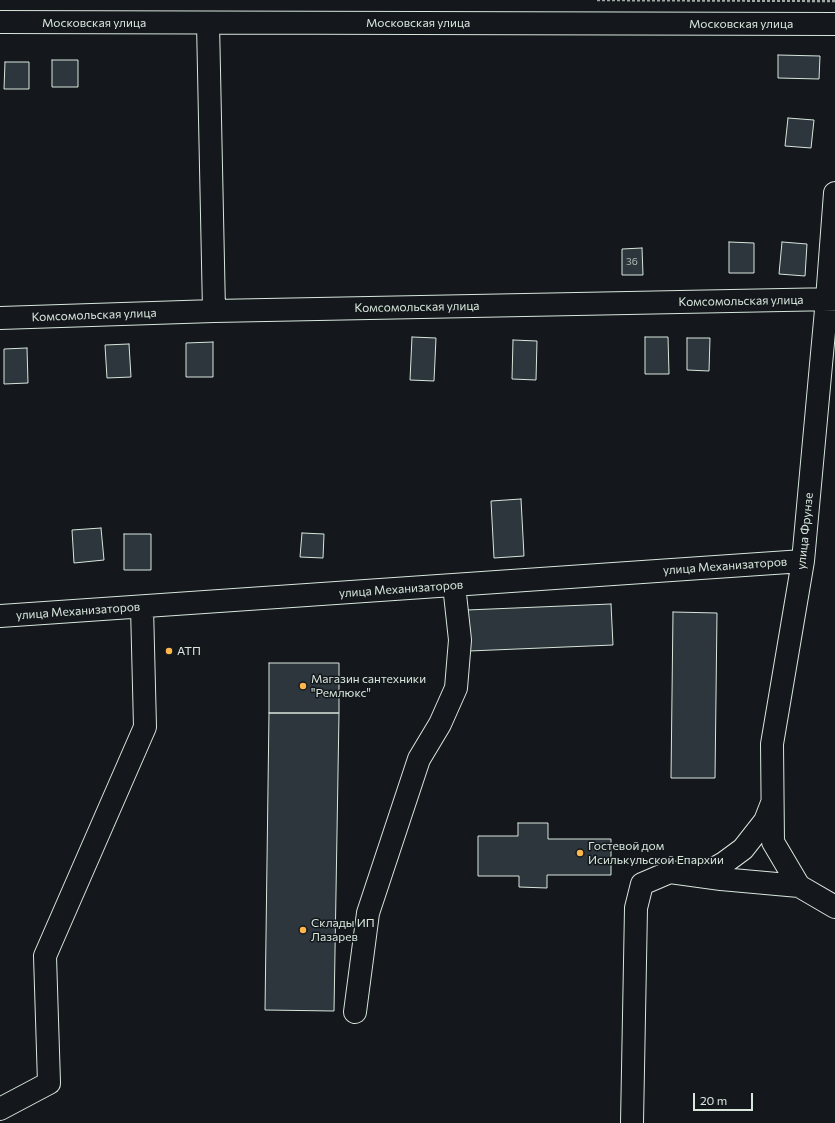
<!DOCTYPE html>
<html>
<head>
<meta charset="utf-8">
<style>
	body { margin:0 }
	#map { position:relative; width:835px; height:1123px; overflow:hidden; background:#14181c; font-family:Commissioner,sans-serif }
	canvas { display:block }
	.scale { position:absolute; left:693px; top:1093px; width:60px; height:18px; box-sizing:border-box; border:2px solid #d8e6dc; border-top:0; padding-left:5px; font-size:12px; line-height:14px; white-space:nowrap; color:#d8e6dc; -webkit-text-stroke:3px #14181c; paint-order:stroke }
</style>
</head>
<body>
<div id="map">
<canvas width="835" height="1123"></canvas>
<div class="scale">20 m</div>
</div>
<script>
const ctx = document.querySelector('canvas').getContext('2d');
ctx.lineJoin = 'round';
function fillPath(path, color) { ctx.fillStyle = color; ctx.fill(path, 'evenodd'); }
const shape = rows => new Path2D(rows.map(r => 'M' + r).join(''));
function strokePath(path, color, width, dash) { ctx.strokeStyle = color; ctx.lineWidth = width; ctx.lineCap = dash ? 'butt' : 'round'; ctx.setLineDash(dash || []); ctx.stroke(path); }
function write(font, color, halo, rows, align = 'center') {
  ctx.font = font + ' Commissioner,sans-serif'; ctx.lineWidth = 3; ctx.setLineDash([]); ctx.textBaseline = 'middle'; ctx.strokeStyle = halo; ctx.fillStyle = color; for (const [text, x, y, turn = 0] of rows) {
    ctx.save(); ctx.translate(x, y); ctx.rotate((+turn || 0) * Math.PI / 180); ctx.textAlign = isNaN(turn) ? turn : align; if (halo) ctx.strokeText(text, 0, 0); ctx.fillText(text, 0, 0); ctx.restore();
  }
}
const building = shape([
	[778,55,820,56,819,79,778,78,778,55],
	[52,60,78,60,78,87,52,87,52,60],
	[5,62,29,62,29,89,4,89,5,62],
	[788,118,814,120,811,148,785,146,788,118],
	[729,242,754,243,754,273,729,273,729,242],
	[782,242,807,244,805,276,779,274,782,242],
	[642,248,643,275,622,275,622,249,642,248],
	[412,337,436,338,434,381,410,380,412,337],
	[645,337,668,337,669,374,645,374,645,337],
	[687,338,710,338,709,371,687,370,687,338],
	[513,340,537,341,536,380,512,379,513,340],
	[213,342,213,377,186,377,186,343,213,342],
	[129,344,131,377,107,378,105,345,129,344],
	[27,348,28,383,4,384,4,349,27,348],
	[521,499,524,556,494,558,491,501,521,499],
	[101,528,104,560,74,563,72,530,101,528],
	[302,533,324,534,323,558,300,557,302,533],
	[124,534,151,534,151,570,124,570,124,534],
	[611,604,613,645,469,651,467,610,611,604],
	[673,612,717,613,715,778,671,778,673,612],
	[269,663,339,663,339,713,269,713,269,663],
	[269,713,339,713,334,1011,265,1010,269,713],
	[518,823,548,823,548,839,611,839,611,875,547,875,547,888,519,887,519,876,478,876,478,836,518,836,518,823]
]);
const path = shape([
	[597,0,835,1]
]);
const minor = shape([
	[0,22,835,24],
	[208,23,214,311],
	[0,318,214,311,835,299],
	[0,616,803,561],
	[701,876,724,863,743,849,765,821,772,803],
	[799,886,773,842,772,744,803,561,827,299,835,193],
	[355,1012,368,913,419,759,440,724,456,688,460,640,454,585],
	[0,1109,49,1083,45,956,145,727,142,607],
	[632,1123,636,908,642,884,670,872,721,879,799,886,835,907]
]);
const markers = [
	[169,651,4,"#ffb74d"],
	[303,686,4,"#ffb74d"],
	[580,853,4,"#ffb74d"],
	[303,930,4,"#ffb74d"]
];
const numberNames = [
	["36",632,262]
];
const streetNames = [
	["Московская улица",94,23],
	["Московская улица",418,23],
	["Московская улица",741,24],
	["Комсомольская улица",741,301,-1],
	["Комсомольская улица",417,307,-1],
	["Комсомольская улица",94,315,-2],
	["улица Фрунзе",805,531,-84],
	["улица Механизаторов",725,566,-4],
	["улица Механизаторов",401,589,-4],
	["улица Механизаторов",78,611,-4]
];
const poiNames = [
	["АТП",177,651],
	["Магазин сантехники",311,679],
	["\"Ремлюкс\"",311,693],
	["Гостевой дом",588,846],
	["Исилькульской Епархии",588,860],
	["Склады ИП",311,923],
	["Лазарев",311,937]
];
fillPath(building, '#2c363c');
strokePath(building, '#d8e6dc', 1);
strokePath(minor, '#d8e6dc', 24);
strokePath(path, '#9da8a2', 2.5, [3, 2]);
strokePath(minor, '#14181c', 22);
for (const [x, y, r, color] of markers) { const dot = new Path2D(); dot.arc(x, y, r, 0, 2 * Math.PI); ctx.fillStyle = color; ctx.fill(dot); strokePath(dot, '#14181c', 1.5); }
write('10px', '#adbab4', null, numberNames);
write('12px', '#d8e6dc', '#14181c', streetNames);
write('12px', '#d8e6dc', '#14181c', poiNames, 'left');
</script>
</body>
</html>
